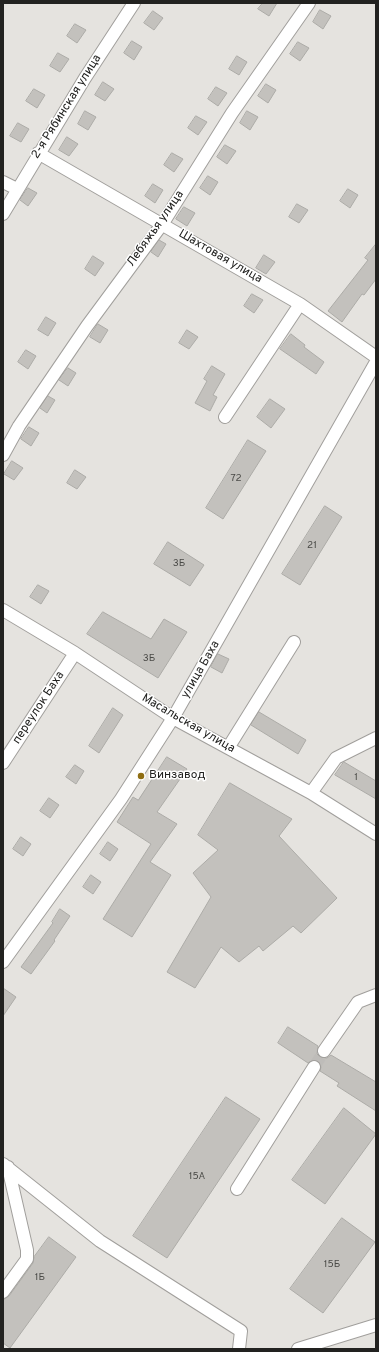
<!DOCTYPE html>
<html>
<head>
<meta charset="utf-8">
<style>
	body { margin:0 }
	#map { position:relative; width:379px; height:1352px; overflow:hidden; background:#e5e3df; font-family:Overpass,sans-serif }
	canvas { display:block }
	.frame { position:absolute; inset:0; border:4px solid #222220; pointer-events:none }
</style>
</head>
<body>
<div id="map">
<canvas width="379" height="1352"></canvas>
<div class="frame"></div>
</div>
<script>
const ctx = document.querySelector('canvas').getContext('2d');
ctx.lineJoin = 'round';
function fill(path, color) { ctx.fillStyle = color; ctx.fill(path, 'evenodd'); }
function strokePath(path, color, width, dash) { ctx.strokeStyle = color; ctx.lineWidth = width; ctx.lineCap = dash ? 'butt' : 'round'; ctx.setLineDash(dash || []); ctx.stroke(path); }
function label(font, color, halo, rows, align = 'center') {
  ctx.font = font + ' Overpass,sans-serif'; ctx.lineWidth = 3; ctx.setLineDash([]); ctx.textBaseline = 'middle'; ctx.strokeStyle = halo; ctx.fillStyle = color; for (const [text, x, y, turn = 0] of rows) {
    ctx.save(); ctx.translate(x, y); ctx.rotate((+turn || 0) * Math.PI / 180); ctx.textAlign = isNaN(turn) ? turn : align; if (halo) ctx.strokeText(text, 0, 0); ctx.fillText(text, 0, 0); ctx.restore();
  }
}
const building = new Path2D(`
	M263,3H277L269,16L258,9Z
	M320,10L331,16L323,29L313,22Z
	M153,11L163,18L154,30L144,23Z
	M75,24L86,30L77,43L67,36Z
	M132,41L142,47L134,60L124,53Z
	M298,42L309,48L300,61L290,54Z
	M58,53L69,59L60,72L50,66Z
	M237,56L247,62L239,75L229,69Z
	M103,82L114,89L105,101L95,95Z
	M266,84L276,90L268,103L258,96Z
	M216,87L227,93L218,106L208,99Z
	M34,89L45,95L37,108L26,101Z
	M85,111L96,117L88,130L78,124Z
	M247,111L258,117L250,130L240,123Z
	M196,116L207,122L198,135L188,128Z
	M18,123L29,129L21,142L10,136Z
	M67,137L78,144L69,156L59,150Z
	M225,145L236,151L227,164L217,157Z
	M172,153L183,159L174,172L164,165Z
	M208,176L218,182L210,195L200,188Z
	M153,184L163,190L155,203L145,196Z
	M28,188L37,193L28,206L20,200Z
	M348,189L358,195L350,208L340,201Z
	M297,204L308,210L299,223L289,217Z
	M184,207L195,213L187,226L176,219Z
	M159,240L166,244L158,257L151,252Z
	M376,244V279L364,295L362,294L342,322L328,311L368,260L365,258Z
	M264,255L275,262L266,274L256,268Z
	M93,256L104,263L95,276L85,269Z
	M252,294L263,300L254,313L244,306Z
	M46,317L56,323L48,336L38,330Z
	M98,324L108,330L100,343L90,337Z
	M187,330L198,337L189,349L179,343Z
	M291,334L305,345L304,347L324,362L316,374L280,349Z
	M26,350L36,356L28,369L18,362Z
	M212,366L225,374L213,395L217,397L210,411L195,403L207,381L204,379Z
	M68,368L76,373L68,386L59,380Z
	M48,396L55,400L47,413L40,408Z
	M270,399L285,409L271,428L257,417Z
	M29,427L39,433L31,446L21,439Z
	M248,440L266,451L223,519L206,508Z
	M12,461L23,468L14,480L4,474Z
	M75,470L86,477L77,489L67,483Z
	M325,506L342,517L300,585L282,574Z
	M168,542L204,565L190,586L154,564Z
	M38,585L49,591L41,604L30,597Z
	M103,612L151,639L164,619L187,632L158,678L87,634Z
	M218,654L229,659L222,673L211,667Z
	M113,708L123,715L99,753L89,746Z
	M259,712L306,740L298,754L251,725Z
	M167,757L187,769L157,812L177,824L150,862L171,875L132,937L103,919L151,844L117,822L133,797L138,800Z
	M344,762L376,781V799L335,775Z
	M75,765L84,771L76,784L66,777Z
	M230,783L292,819L279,836L337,898L301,933L293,926L263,951L259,946L239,962L221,947L195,988L167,972L211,897L193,873L218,850L198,835Z
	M49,798L59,805L50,818L40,811Z
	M21,837L31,844L23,856L13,849Z
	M108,842L118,849L110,861L100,854Z
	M91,875L101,882L93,894L83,887Z
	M60,909L70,916L54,940L55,941L31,974L21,967L53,923L52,922Z
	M3,988L16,997L3,1016Z
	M288,1027L318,1046L317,1054L320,1057L327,1058L331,1055L376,1082V1111L337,1086L339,1083L320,1071L321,1067L318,1061L314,1060L308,1063L278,1043Z
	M226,1097L260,1119L167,1258L133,1236Z
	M344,1108L376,1134L325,1204L292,1180Z
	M342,1218L375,1242L323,1313L290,1289Z
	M49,1237L76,1257L10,1348L3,1343V1300L9,1296L33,1263L34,1257Z`);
fill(building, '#c3c1bd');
strokePath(building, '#acaba7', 1);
strokePath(new Path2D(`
	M314,1067L324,1051`), '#bebcb9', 12, [12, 6]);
const minor = new Path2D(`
	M38,153L300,304L376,357
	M3,182L17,189
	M3,214L85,78L134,3
	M225,417L300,304
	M3,455L19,426L87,326L163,223L232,113L309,3
	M3,610L75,653L173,718L311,793L376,834
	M228,748L294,642
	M3,763L75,653
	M311,793L336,758L376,738
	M3,962L121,799L173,718L376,362
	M324,1051L358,1002L376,995
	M3,1164L100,1241L241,1331L239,1349
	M237,1189L314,1067
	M3,1292L27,1259V1250L8,1167
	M298,1349L376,1325`);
strokePath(minor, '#a19f9c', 14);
strokePath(minor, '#fff', 12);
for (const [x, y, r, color] of [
	[141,776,4,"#8f6e13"]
]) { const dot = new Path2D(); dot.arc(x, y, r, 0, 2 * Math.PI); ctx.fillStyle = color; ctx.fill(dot); strokePath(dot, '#fff', 1.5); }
label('10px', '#4a4a47', null, [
	["72",236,479],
	["21",312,546],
	["3Б",179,564],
	["3Б",149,659],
	["1",356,778],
	["15А",197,1177],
	["15Б",332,1265],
	["1Б",40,1278]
]);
label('12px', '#222220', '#fff', [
	["2-я Рябинская улица",67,107,-58],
	["Лебяжья улица",156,229,-55],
	["Шахтовая улица",220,257,30],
	["улица Баха",201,670,-60],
	["переулок Баха",39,708,-57],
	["Масальская улица",188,724,30]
]);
label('12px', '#222220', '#fff', [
	["Винзавод",149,776]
], 'left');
</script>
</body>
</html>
